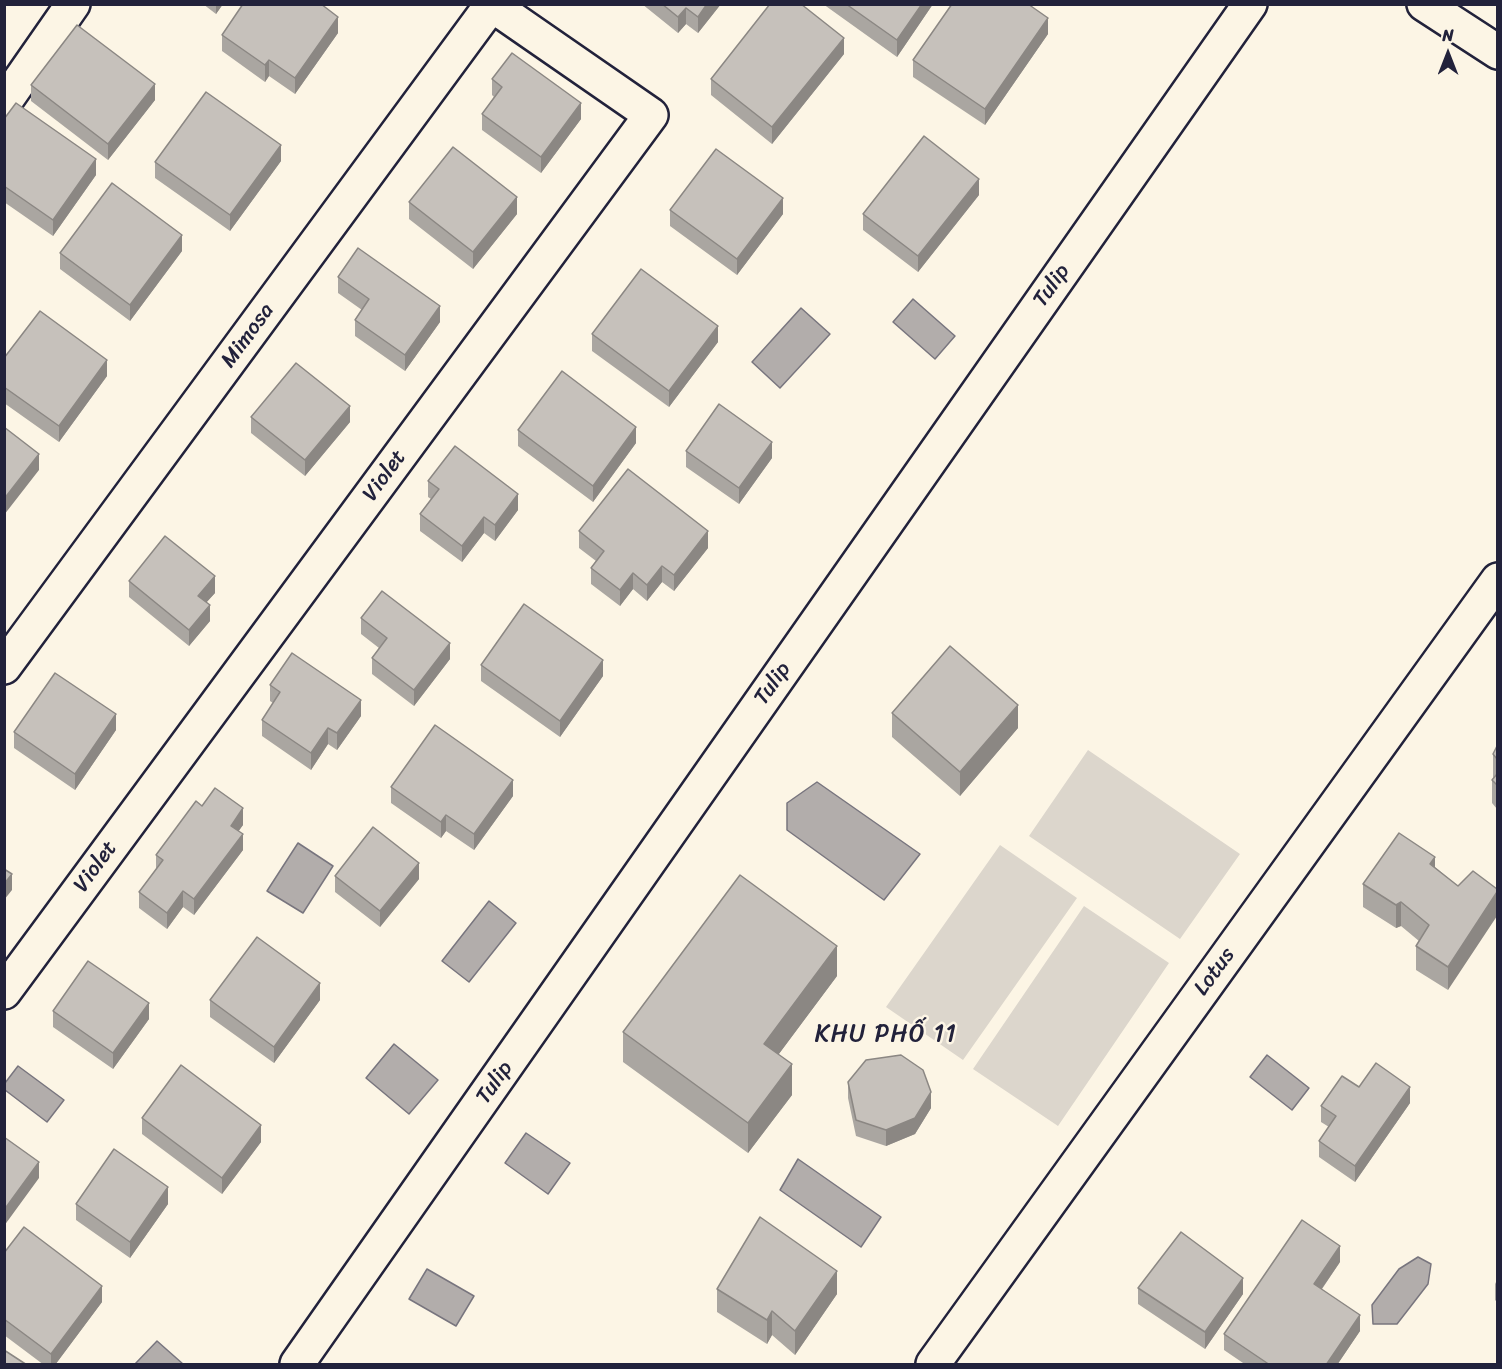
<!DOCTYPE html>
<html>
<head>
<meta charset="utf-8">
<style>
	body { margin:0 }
	#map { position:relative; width:1502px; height:1369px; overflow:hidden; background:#fcf5e5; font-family:Sriracha,sans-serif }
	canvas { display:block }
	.frame { position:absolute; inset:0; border:6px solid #22223b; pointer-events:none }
	.north { position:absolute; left:1418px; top:24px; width:60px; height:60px; -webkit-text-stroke:4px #fcf5e5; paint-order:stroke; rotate:0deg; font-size:16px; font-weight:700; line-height:24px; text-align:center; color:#22223b }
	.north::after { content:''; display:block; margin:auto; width:21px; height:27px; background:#22223b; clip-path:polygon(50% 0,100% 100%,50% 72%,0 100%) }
</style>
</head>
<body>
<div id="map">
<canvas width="1502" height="1369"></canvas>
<div class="frame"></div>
<div class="north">N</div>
</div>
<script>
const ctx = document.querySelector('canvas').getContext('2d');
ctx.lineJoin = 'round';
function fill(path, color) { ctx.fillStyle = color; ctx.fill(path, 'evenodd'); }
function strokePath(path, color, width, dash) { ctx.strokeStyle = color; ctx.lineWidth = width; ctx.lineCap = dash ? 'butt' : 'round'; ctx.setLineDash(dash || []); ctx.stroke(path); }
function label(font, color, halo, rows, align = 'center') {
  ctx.font = font + ' Sriracha,sans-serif'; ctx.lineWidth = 5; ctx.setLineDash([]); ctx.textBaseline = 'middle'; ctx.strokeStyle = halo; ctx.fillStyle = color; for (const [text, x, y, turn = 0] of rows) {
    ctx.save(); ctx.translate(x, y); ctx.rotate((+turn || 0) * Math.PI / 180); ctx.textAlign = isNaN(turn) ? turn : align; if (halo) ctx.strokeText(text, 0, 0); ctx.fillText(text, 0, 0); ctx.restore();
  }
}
fill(new Path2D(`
	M1088,750L1240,854L1180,939L1029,836Z
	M1000,845L1077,898L963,1060L886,1007Z
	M1084,906L1169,963L1058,1126L973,1069Z`), '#dcd6cc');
const water = new Path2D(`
	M913,299L955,336L935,359L893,322Z
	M801,308L830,334L780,388L752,362Z
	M817,782L920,854L884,900L787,830V803Z
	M298,843L333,866L303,913L267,891Z
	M489,901L516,923L469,982L442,961Z
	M394,1044L438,1080L409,1114L366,1078Z
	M1267,1055L1309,1088L1292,1110L1250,1077Z
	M18,1066L64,1100L47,1122L5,1090V1083Z
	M526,1133L570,1163L548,1194L505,1163Z
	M798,1159L881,1217L861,1247L780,1190Z
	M1418,1257L1431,1264L1428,1284L1397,1324H1373L1372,1305L1399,1269Z
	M427,1269L474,1296L456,1326L409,1299Z
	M157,1341L183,1364H135Z`);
fill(water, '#b2adab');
strokePath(water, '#78757e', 1.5);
const minor = new Path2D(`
	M1424,4L1498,52
	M4,103L73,4
	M4,667L492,4
	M4,992L651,115L492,5
	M297,1364L1250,4
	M933,1364L1498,580`);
strokePath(minor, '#22223b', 38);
strokePath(minor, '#fcf5e5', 33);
fill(new Path2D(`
	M203,4H223L216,14Z
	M642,4H721L698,33L686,24L678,33Z
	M823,4H933L897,57Z
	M338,33L295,94L269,76L265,82L222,51V35Z
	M1048,34L985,125L913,77V60Z
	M844,54L772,144L711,95V79Z
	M492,79L581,119L541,173L482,130V114L494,97L492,95Z
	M31,85L155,100L108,160L31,101Z
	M4,119L96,175L53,236L4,202Z
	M281,161L230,231L155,178V162Z
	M979,195L918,272L863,230V214Z
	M409,202L517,214L473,269L409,219Z
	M670,210L783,214L737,275L670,226Z
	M182,251L130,321L60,269V253Z
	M338,277L440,322L405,371L355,336V320L362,310L338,293Z
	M592,334L718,342L669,407L592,351Z
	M4,358L107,376L59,442L4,403Z
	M251,417L350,422L305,476L251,433Z
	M518,430L636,443L593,502L518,446Z
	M686,451L772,458L739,504L686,467Z
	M428,481L518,510L495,541L484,533L462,562L420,531V514L431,499L428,497Z
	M579,531L708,548L674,591L662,582L647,601L633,589L620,606L591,584V568L596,561L579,548Z
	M129,581L215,593L206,602L210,621L189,646L129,597Z
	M361,618L450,659L414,706L372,674V658L379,648L361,634Z
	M481,665L603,676L560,737L481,681Z
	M270,685L361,716L337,750L328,744L311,770L262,736V720L273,703L270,701Z
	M892,713L1018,728L960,796L892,737Z
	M116,730L75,790L14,748V732Z
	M1497,746V809L1492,803V780L1493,778V754Z
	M391,787L513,796L474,850L446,831L441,838L391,803Z
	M202,806L243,825L238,831L243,850L194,915L183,907L167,929L139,908V892L156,869V855Z
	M1435,867L1458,886L1448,990L1416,970V946L1419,941L1401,926L1396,928L1363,907V884Z
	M335,876L419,879L380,927L335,892Z
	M837,976L778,1055L792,1095L748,1153L623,1062V1032Z
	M210,1000H320L274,1063L210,1017Z
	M53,1011L149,1019L113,1069L53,1027Z
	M848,1082L931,1108L915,1134L886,1146L856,1136L848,1098Z
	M1359,1087L1410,1103L1355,1182L1319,1157V1141L1329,1127L1321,1122V1106Z
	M142,1118L261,1142L222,1194L142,1134Z
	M76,1204H168L130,1258L76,1220Z
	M4,1253L102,1302L55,1365H44L4,1335Z
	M1340,1262L1322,1289L1360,1331L1337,1365H1246L1224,1350V1334Z
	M1497,1280V1302L1495,1300V1284Z
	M1138,1288L1243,1294L1205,1349L1138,1304Z
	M717,1289L837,1294L795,1355L772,1335L767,1344L717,1312Z`), '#aaa6a1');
fill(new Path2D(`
	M216,4H223L216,14Z
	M707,4H721L698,33V17Z
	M922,4H933L897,57V40Z
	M686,8V24L678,33V17Z
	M338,17V33L295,94V78Z
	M1048,18V34L985,125V109Z
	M844,38V54L772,144V127Z
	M269,60V76L265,82V65Z
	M155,84V100L108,160V144Z
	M581,103V119L541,173V157Z
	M281,145V161L230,231V215Z
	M96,159V175L53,236V220Z
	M979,179V195L918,272V256Z
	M517,197V214L473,269V252Z
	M783,198V214L737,275V259Z
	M182,235V251L130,321V305Z
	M440,306V322L405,371V355Z
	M718,326V342L669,407V391Z
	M107,360V376L59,442V426Z
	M350,406V422L305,476V460Z
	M636,427V443L593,502V486Z
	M772,442V458L739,504V488Z
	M39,454V470L4,515V499Z
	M518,494V510L495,541V525Z
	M484,517V533L462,562V546Z
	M708,531V548L674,591V575Z
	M662,566V582L647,601V585Z
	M633,573V589L620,606V590Z
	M215,576V593L198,612V596Z
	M210,605V621L189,646V630Z
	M450,643V659L414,706V690Z
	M603,660V676L560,737V721Z
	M361,700V716L337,750V733Z
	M1018,705V728L960,796V772Z
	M116,714V730L75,790V774Z
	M328,728V744L311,770V753Z
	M513,780V796L474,850V834Z
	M243,808V825L231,842V826Z
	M446,815V831L441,838V822Z
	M243,834V850L194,915V899Z
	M1435,857V880L1430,864Z
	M419,863V879L380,927V911Z
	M12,874V890L4,900V884Z
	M183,891V907L167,929V913Z
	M1497,892V916L1448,990V967Z
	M1401,902V926L1396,928V905Z
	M837,946V976L764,1074V1044Z
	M320,983V1000L274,1063V1047Z
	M149,1003V1019L113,1069V1053Z
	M792,1064V1095L748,1153V1123Z
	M1410,1087V1103L1355,1182V1166Z
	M931,1092V1108L915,1134L886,1146V1130Z
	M261,1125V1142L222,1194V1178Z
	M39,1162V1178L4,1226V1210Z
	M168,1187V1204L130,1258V1242Z
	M1340,1246V1262L1314,1300V1284Z
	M837,1271V1294L795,1355V1331Z
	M1243,1278V1294L1205,1349V1332Z
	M102,1286V1302L55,1365H51V1354Z
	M772,1311V1335L767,1344V1320Z
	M1360,1315V1331L1337,1365H1326Z`), '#8b8783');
const building = new Path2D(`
	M243,4H321L338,17L295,78L269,60L265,65L222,35Z
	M662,4H707L698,17L686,8L678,17Z
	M770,4H801L844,38L772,127L711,79Z
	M846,4H922L897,40Z
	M952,4H1028L1048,18L985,109L913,60Z
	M77,25L155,84L108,144L31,85Z
	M512,53L581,103L541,157L482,114L502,87L492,79Z
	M206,92L281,145L230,215L155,162Z
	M16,103L96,159L53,220L4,186V119Z
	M924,136L979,179L918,256L863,214Z
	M453,147L517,197L473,252L409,202Z
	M716,149L783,198L737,259L670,210Z
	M112,183L182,235L130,305L60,253Z
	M358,248L440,306L405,355L355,320L369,299L338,277Z
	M641,269L718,326L669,391L592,334Z
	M40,311L107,360L59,426L4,387V358Z
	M296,363L350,406L305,460L251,417Z
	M562,371L636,427L593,486L518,430Z
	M719,404L772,442L739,488L686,451Z
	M4,427L39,454L4,499Z
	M455,446L518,494L495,525L484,517L462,546L420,514L439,489L428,481Z
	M628,469L708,531L674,575L662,566L647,585L633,573L620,590L591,568L604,551L579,531Z
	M165,536L215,576L198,596L210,605L189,630L129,581Z
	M382,591L450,643L414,690L372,658L387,638L361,618Z
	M524,604L603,660L560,721L481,665Z
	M950,646L1018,705L960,772L892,713Z
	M292,653L361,700L337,733L328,728L311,753L262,720L280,692L270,685Z
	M55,673L116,714L75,774L14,732Z
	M435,725L513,780L474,834L446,815L441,822L391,787Z
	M1497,746V759L1493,754Z
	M1497,774V785L1492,780Z
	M215,788L243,808L231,826L243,834L194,899L183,891L167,913L139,892L163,860L156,855L196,801L202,806Z
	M373,827L419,863L380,911L335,876Z
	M1399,833L1435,857L1430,864L1458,886L1473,871L1497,889V892L1448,967L1416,946L1429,925L1401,902L1396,905L1363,884Z
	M4,869L12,874L4,884Z
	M740,875L837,946L764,1044L792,1064L748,1123L623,1032Z
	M257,937L320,983L274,1047L210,1000Z
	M88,961L149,1003L113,1053L53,1011Z
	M901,1055L923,1070L931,1092L915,1118L886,1130L856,1120L848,1082L866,1060Z
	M1376,1063L1410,1087L1355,1166L1319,1141L1336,1116L1321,1106L1342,1076L1359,1087Z
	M181,1065L261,1125L222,1178L142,1118Z
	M4,1137L39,1162L4,1210Z
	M114,1149L168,1187L130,1242L76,1204Z
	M760,1217L837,1271L795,1331L772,1311L767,1320L717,1289Z
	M1302,1220L1340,1246L1314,1284L1360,1315L1326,1365H1270L1224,1334Z
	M24,1227L102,1286L51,1354L4,1319V1253Z
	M1181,1232L1243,1278L1205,1332L1138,1288Z
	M4,1350L27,1365H4Z`);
fill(building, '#c6c1bb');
strokePath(building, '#8b8783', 1.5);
label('22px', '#22223b', '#fcf5e5', [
	["Tulip",1052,286,-55],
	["Mimosa",248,336,-54],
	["Violet",385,476,-54],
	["Tulip",773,684,-55],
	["Violet",96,867,-54],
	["Lotus",1215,972,-54],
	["Tulip",495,1083,-55]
]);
ctx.letterSpacing = '1.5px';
label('24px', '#22223b', '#fcf5e5', [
	["KHU PHỐ 11",886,1035]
]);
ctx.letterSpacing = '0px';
</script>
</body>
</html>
